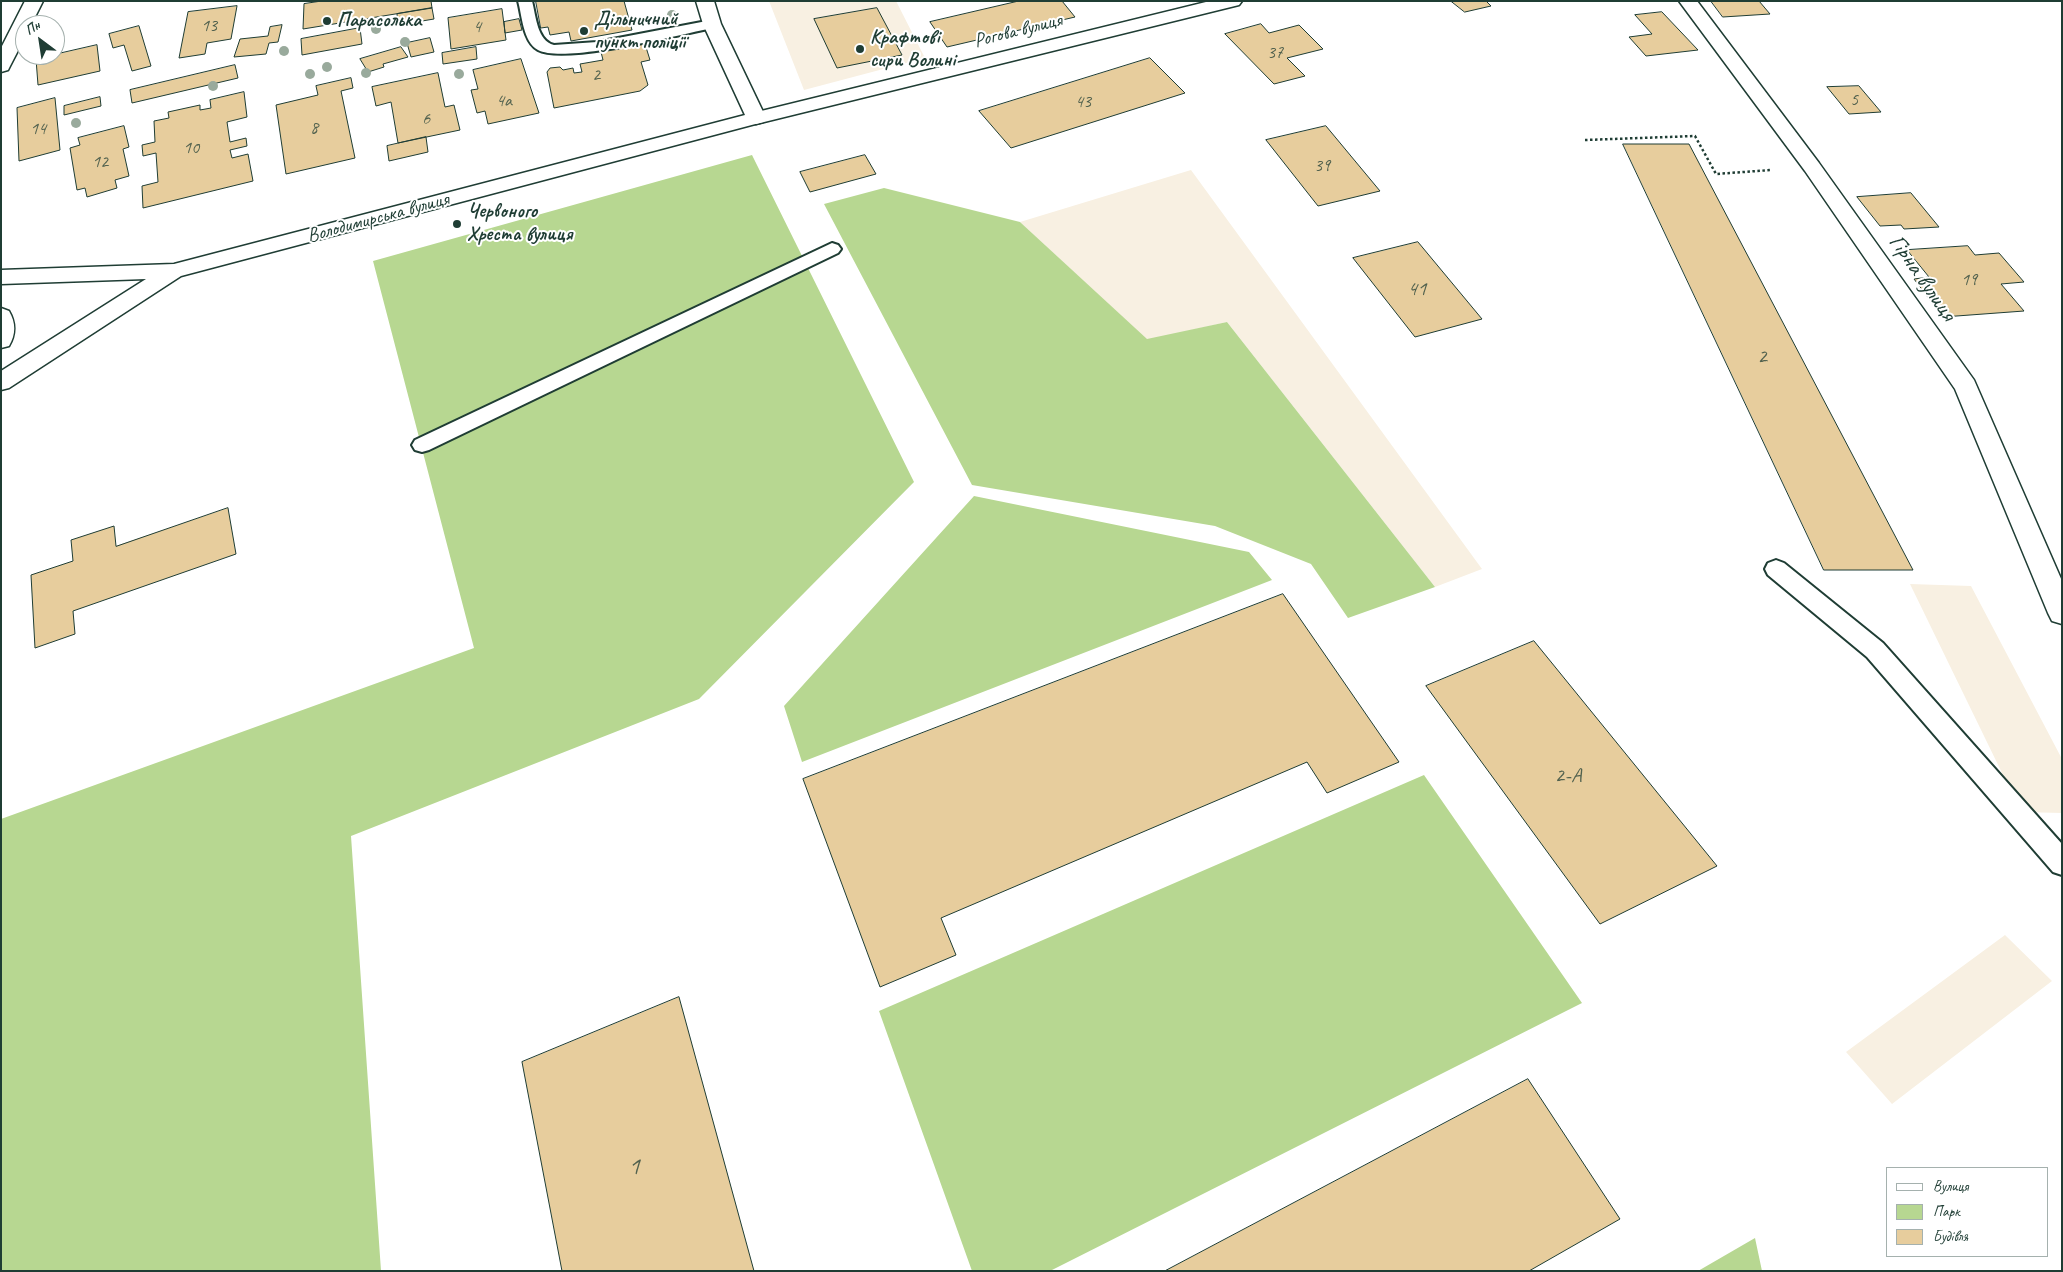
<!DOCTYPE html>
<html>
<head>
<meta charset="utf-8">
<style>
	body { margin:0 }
	#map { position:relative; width:2063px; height:1272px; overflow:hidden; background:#fff; font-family:Caveat,sans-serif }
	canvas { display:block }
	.frame { position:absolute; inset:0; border:2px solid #1f3d34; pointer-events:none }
	.legend { position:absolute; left:1886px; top:1167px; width:162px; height:90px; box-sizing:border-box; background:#fff; border:1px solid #a5b1ae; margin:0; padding:6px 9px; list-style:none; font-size:15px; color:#1f3d34 }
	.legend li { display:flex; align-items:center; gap:10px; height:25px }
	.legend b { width:25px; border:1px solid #a5b1ae }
	.north { position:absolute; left:15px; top:15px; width:50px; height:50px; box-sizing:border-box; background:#fff; border:1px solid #a5b1ae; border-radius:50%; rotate:329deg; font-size:14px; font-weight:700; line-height:20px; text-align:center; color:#1f3d34 }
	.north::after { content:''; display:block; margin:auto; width:18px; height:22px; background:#1f3d34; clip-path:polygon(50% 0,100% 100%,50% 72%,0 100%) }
</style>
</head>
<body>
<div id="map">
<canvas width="2063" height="1272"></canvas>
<div class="frame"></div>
<ul class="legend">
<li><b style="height:6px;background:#fff"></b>Вулиця</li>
<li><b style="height:14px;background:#b7d791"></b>Парк</li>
<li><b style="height:14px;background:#e7cd9d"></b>Будівля</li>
</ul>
<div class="north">Пн</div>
</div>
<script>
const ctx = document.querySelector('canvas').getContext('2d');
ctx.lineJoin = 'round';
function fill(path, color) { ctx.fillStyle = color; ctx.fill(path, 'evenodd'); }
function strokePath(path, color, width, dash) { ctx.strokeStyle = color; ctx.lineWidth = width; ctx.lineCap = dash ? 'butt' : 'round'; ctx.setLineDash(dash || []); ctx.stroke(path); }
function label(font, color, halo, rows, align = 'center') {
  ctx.font = font + ' Caveat,sans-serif'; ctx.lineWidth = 4; ctx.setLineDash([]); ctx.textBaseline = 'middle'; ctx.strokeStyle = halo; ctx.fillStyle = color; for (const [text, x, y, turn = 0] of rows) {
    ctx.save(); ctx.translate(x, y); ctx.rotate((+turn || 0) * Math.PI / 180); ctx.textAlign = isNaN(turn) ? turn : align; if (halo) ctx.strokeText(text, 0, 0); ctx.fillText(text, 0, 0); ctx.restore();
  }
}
fill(new Path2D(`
	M769,1H896L925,58L804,90Z
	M1191,170L1482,569L1435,587L1227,322L1147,340L1020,222Z
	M1910,584L1971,586L2062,759V813L2021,812Z
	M2005,935L2052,981L1892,1104L1846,1052Z`), '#f8f0e2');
fill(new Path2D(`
	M752,155L914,482L699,699L351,836L381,1271H1V819L474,648L373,261Z
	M884,188L1020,222L1147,339L1227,322L1435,587L1348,618L1311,564L1215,526L972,485L824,204Z
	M974,496L1249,552L1272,580L802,762L784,706Z
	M1424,775L1582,1003L1050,1271H972L879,1011Z
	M1755,1238L1762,1271H1698Z`), '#b7d791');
const building = new Path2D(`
	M322,1H431L432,8L303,29L304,4Z
	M536,1H624L632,30L571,41L569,32L550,35L548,27L541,28Z
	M1019,1H1062L1075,17L947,47L930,22Z
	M1451,1H1486L1491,6L1465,12Z
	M1711,1H1759L1770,14L1723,17Z
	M237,6L231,39L207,43L205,54L179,58L188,12Z
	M432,8L434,19L398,25L397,14Z
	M877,8L902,55L837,68L814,19Z
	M502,9L506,40L451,49L448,18Z
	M1662,12L1698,50L1646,56L1629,37L1652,34L1635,15Z
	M519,19L522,30L505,33L504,22Z
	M1261,24L1269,33L1299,25L1323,49L1287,58L1305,76L1274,84L1225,34Z
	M282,25L278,42L269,43L266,54L234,57L240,39L268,36L270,27Z
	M139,26L151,66L132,71L124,45L113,48L109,34Z
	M360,28L362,44L302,55L301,39Z
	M430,38L434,52L411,57L407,43Z
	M645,44L650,60L641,62L648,85L640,91L554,108L547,72L550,68L560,67L563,70L573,68L574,73L582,72L580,64L603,60L601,52Z
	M97,45L100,71L38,85L36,59Z
	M401,47L408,57L383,64L384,67L368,72L360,59Z
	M476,47L477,59L443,64L442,53Z
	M1150,58L1185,93L1011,148L979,111Z
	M521,59L539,113L488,124L485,111L477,113L471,90L478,89L473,70Z
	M235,65L238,78L132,103L130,90Z
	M438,73L445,107L454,105L460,130L398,143L391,102L376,106L372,87Z
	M351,78L353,88L341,91L355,158L286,174L276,105L318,95L316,86Z
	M1859,86L1881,112L1849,114L1827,87Z
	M244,92L247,117L227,122L230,142L246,138L247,146L230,150L232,158L248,154L253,181L143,208L142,186L158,182L156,153L143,156L142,145L155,142L154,121L169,118L168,112L200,105V110L211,108L210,100Z
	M100,97L101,106L64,115V106Z
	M55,98L60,150L19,161L17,108Z
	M124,126L129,147L123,149L129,176L115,180L117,188L87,197L85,188L77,190L70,148L80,145L78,138Z
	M1326,126L1380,191L1318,206L1266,140Z
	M426,137L428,152L389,161L387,146Z
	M1623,144H1689L1913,570H1824Z
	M865,155L876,174L810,192L800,172Z
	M1911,193L1939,227L1904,229L1901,225L1880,226L1857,197Z
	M1418,242L1482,319L1415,337L1353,258Z
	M1968,246L1975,255L1999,253L2024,282L2001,284L2024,311L1943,317L1914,279L1929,277L1907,250Z
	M228,508L236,554L73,611L75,634L35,648L31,575L73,561L71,540L114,526L116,546Z
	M1283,594L1399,762L1327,793L1307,762L941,918L956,955L880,987L803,779Z
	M1534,641L1717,866L1600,924L1426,686Z
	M679,997L754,1271H562L522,1062Z
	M1528,1079L1620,1219L1529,1271H1165Z`);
fill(building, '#e7cd9d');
strokePath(building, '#1f3d34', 1);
const service = new Path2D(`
	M518,1H532C536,16 537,41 554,45L597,42L712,20L717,21L719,24L717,27L712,28C679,35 564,64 538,50C523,42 522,15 518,1Z
	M832,243L838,245L841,249L838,253L429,450L422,452L415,450L412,445L415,440Z
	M1776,560L1784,563L1883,643L2062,844V875L2053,872L1867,657L1768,575L1765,569L1768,563Z`);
const minor = new Path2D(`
	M1210,1H1242L1239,5L756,124L749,122L746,118L749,114Z
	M1679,1H1697L1819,163L1974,380L2062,581V624L2052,621L2048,613L1955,389L1805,171Z`);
const secondary = new Path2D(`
	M696,1H714L721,24L766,118L763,122L181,276L9,388L1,390V371L146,279L1,284V270L174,264L745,115L703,24Z`);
const primary = new Path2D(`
	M25,1H43L31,25H25V37L10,66L8,70L1,72V48Z
	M1,308L9,311C16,323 16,334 9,346L1,348Z`);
strokePath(service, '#1f3d34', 4);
strokePath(minor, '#1f3d34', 3);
strokePath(secondary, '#1f3d34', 3);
strokePath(primary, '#1f3d34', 3);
strokePath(new Path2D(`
	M1585,140L1695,136L1716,174L1771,170`), '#1f3d34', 2.5, [2.5, 2.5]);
fill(service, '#fff');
fill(minor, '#fff');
fill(secondary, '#fff');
fill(primary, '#fff');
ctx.fillStyle = '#99aa9c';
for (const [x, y] of [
	[672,15],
	[376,29],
	[405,42],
	[284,51],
	[327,67],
	[366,73],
	[310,74],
	[459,74],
	[213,86],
	[76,123]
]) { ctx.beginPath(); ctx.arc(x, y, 5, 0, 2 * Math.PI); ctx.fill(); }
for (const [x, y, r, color] of [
	[327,21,5,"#1f3d34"],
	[584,31,5,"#1f3d34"],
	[860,49,5,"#1f3d34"],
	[457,224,5,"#1f3d34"]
]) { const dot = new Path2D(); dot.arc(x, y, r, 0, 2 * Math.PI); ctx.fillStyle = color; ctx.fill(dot); strokePath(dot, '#fff', 2); }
label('18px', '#51614e', null, [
	["13",209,26],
	["4",477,27],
	["37",1275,53],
	["2",596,75],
	["5",1854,100],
	["4а",504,101],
	["43",1083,102],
	["6",426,119],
	["8",314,128],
	["14",38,129],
	["10",191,148],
	["12",100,162],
	["39",1322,166],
	["19",1969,280]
]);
label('bold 20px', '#1f3d34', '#fff', [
	["Дільничний",594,20],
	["пункт поліції",594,43],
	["Парасолька",337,21],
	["Крафтові",870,38],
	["сири Волині",870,61],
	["Червоного",467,212],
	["Хреста вулиця",467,235]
], 'left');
label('20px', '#1f3d34', '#fff', [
	["Рогова вулиця",1018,31,-14],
	["Володимирська вулиця",378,218,-15]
]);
label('21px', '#51614e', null, [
	["41",1417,289],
	["2",1762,357],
	["2-А",1568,776]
]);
label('24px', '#1f3d34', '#fff', [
	["Гірна вулиця",1922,278,55]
]);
label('25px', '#51614e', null, [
	["1",634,1167]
]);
</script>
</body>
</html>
